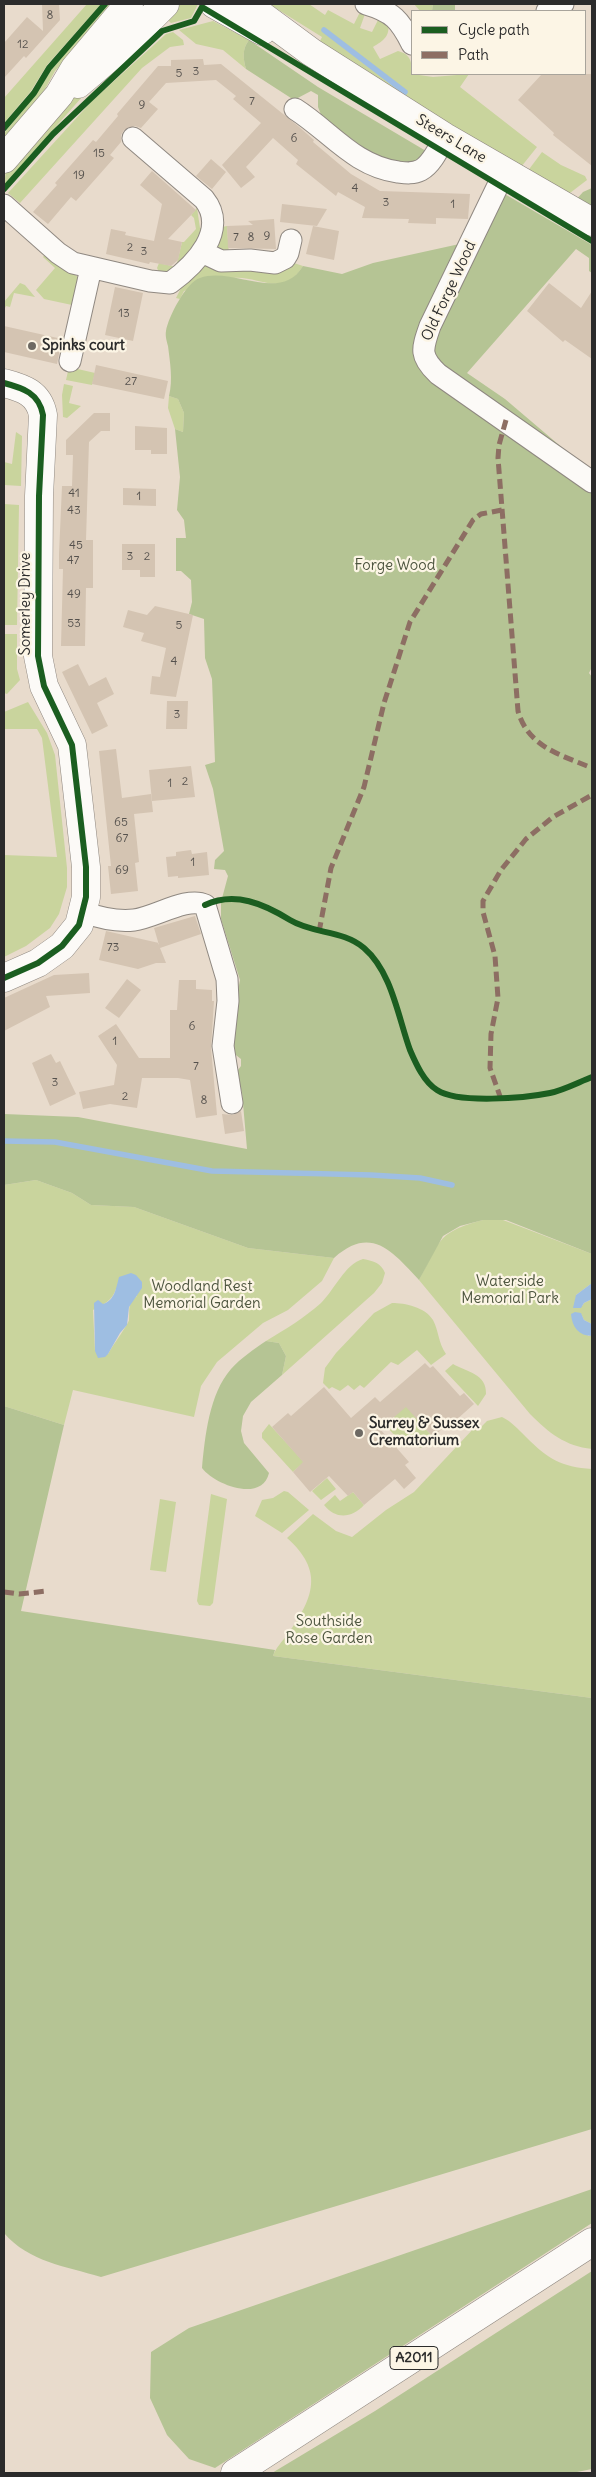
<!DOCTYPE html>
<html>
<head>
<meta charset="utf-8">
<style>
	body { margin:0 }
	#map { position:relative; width:596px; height:2477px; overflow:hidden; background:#e8dbcc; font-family:Delius,sans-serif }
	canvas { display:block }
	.frame { position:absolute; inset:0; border:5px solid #2b2b2b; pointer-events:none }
	.legend { position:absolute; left:411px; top:10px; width:175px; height:65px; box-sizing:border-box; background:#fcf5e5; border:1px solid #a8a49b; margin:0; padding:6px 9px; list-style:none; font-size:15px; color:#2b2b2b }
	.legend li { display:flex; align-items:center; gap:10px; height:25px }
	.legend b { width:25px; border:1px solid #a8a49b }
</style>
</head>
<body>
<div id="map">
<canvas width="596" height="2477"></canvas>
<div class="frame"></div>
<ul class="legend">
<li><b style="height:6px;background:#1b5e20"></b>Cycle path</li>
<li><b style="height:6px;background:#8d6e63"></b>Path</li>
</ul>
</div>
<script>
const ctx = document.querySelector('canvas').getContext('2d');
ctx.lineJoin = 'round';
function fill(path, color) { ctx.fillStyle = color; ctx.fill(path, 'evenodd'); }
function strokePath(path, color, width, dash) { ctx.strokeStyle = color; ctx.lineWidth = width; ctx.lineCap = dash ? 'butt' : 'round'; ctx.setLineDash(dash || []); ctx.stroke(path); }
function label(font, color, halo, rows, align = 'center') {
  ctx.font = font + ' Delius,sans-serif'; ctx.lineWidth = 4.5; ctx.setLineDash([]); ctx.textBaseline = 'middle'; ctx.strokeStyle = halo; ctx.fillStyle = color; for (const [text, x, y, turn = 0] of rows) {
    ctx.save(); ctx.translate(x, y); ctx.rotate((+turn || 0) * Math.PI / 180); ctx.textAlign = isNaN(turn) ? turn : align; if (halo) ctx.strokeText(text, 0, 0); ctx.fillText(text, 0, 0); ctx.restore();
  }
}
fill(new Path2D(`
	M87,4H101L47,65L31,91L4,123V98Z
	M108,4H117L55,71L40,98L4,144V133L36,95L51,70Z
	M177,4H198L191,18L171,23L162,14Z
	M269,4H309L325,15L328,10L354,24L359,14L364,11L365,14L360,28L372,32L378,20L387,22C392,35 383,41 373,47L380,59L398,51C411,54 412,63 412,74L433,77L469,74L460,87L537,147L521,167L318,45L322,37Z
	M414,4H433L432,11H420Z
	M213,21L249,40C242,49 243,58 246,69L223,50L196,44L179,30Z
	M173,32L183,40L184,45L170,47L142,68L20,203L8,193L92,101L166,34Z
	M114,61L4,185L6,171L68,102Z
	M542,152L561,165L585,176L587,180L566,196L527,172Z
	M197,208L200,228H204C202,246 183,265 168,274L159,272L157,268L159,263L176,267L182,242H184L196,229L194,218L191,215Z
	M227,226L229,254L217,251L216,241L222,227Z
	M46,253L61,266L78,277L72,305L44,299L36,290L55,268L43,257Z
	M291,262L303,266C283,299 258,275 233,278C217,279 199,287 184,291L180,299L176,298L184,282L203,263L273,274Z
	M20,283L25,285L35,297L14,293L10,307L6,306L4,310V302Z
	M69,367L95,373L92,385L66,380Z
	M64,384L73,386L69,403L81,406L67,418L63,417L62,395Z
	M169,396L178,399L184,413L183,432L175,429L168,408Z
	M16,432L22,436L21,486L4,485V462L12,464Z
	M4,504L19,505L17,625H4Z
	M4,634H17V669L20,680L7,694L4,693Z
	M28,702L47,733L55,755L67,868V887L59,914L50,928L26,946L4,957V855L57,857L42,738L37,729H4V712Z
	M36,1180L72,1193L91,1205L134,1207L248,1248L334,1258L322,1281L288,1310L263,1323L217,1362L201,1386L194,1417L73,1390L64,1425L4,1406V1185ZM116,1289L137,1296C127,1303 130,1309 129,1320C129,1323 111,1348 108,1354L95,1351L93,1310C104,1304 112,1301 116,1289Z
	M483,1220H503L592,1254V1283L576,1295L582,1306L584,1303L592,1299V1324L584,1320L580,1312L588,1336H592V1449C565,1446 549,1433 530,1414L419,1280C440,1241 437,1232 483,1220Z
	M363,1259C374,1261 381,1263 385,1273L382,1283L374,1293L282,1375L286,1356L279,1343L266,1341C286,1329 304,1318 321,1303C335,1289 345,1264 363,1259Z
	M392,1303C405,1303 425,1307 433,1320C439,1331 438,1343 446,1354L431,1365L417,1350L398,1365L391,1362L364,1388L360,1385L354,1390L348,1385L340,1391L332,1387L329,1389L323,1383L325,1368L336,1353L374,1313Z
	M453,1364C467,1372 487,1374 486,1394L478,1406L445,1371Z
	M428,1384L433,1412L420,1423L433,1437L421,1448L413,1444L405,1447L387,1427L394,1420V1414Z
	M502,1417C512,1422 518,1429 526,1437C548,1459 561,1467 592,1469V1698L273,1656C276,1647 282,1642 288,1634C314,1597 324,1571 287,1538L313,1514L336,1531L352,1537L386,1510L414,1492L474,1428L477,1431L487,1421Z
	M269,1424L304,1462L293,1472L262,1438V1433Z
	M327,1478L336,1489L321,1500L312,1491Z
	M284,1491L288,1492L309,1510L282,1533L255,1516L262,1500L273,1498Z
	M353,1492L364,1505C352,1518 336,1520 324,1505L335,1495L340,1501Z
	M211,1494L227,1499L213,1603L210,1606L199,1605L197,1601Z
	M160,1499L176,1502L166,1572L150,1570Z`), '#c9d49d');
fill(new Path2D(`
	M433,4H455V11H432Z
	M249,40L318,87L426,151L416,163L397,165L379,159L322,117L318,107V95L311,91L294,100L246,69C243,58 242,49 249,40Z
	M592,188V211L575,201L583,192Z
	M503,193L592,245V273L589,271V258L576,249L467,373L505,399L592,473V667L589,673L592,677V1254L506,1220H483L460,1226L443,1236L419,1280C392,1251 371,1225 334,1258L248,1248L134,1207L91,1205L72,1193L36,1180L4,1185V1114L78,1117L247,1149L242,1092L235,1074L241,1066V1059L232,1052L234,1011L240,980L221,919V902L228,876L225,870L214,869L215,860L224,851L213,789L205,765L215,762L212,679L205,658L204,619L189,614L192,602L191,580L181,571H176V538H186L184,520L177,510L180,477L175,429L183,432L184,413L178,399L169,396C173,379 170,363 168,346C167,342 165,336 166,331C168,318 186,282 200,278C233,266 280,304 303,266L342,274L373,263L464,243Z
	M266,1341L279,1343L286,1356L282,1375L251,1402L243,1416L241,1431L244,1443L269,1473C262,1503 215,1485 202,1468C205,1437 209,1394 231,1369C241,1358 254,1349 266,1341Z
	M4,1406L64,1425L21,1611L275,1650L273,1656L592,1698V2129L101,2277C65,2266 29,2262 4,2233Z
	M592,2189V2223L215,2468L189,2459L167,2435L150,2398L151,2352L189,2328Z
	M592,2271V2469L572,2473H272L375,2411Z`), '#b5c494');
fill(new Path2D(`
	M131,1273L136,1275L142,1282V1288L129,1307L127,1325L120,1333L108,1354L105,1357L98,1358L95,1351L94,1303L98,1300L103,1304C115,1300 116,1288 119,1277Z
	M592,1283V1299L584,1303L581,1308H573L576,1295Z
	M575,1312L581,1313L584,1320L592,1324V1336C579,1336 572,1327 571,1314Z`), '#9ebee2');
strokePath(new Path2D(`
	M324,30L405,92
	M4,1141L55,1142L212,1171L371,1175L420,1178L452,1185`), '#9ebee2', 5.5);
fill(new Path2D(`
	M42,4H59L60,20L26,58L24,56L4,78V43L27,17L43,31Z
	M203,59L204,65L221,64L298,126L314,140L313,142L351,174L380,191L470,194L468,219L436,218V224L408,223L409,219L362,218L365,207L338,192L336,196L296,164L298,160L273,138L246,167L255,177L241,188L222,165L261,123L233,99L236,96L216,80L166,83L149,102L158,109L141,128L135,126L124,130L121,135V142L110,155L114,158L76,201L71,197L48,224L33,212L57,185L55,183L93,140L96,142L118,116L117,114L158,66H171V60Z
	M542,74H592V166L553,135L554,133L518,100Z
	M211,159L226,172L212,189L196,176Z
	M152,171L196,210L168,239L182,242L178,260L171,266L150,262L149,264L106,254L111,229L126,232L125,235L154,241L162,204L140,185Z
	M282,204L327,209L317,226L280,222Z
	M274,219L276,249L228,248L227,226L253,225L248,221Z
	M313,226L339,231L334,260L306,254Z
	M549,283L581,308L592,291V359L565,340L563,342L527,311Z
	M115,287L143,293L133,341L105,335Z
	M4,326L62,339L57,364L4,352Z
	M96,365L168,381L164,399L92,384Z
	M94,413H110V431H101L89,442L86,540H93V588H86L85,646H61L63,569H59V554L62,486H72L73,455H66V440Z
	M135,426L167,428V454H151V450H135Z
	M123,488L156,489V506L123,505Z
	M122,544H155V577H140V570H122Z
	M155,606L193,615L176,697L150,694L152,676L160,677L166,648L141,641L144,633L123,627L128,610L147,615Z
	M78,664L89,686L106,677L114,694L97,703L108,726L92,734L62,672Z
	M167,701H188L187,729H166Z
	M116,749L122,798L151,794L153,812L134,814L139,862L135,863L138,891L111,894L108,866H111L99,751Z
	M191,766L195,797L152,801L149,770Z
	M191,850L192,854L207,852L209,875L178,878V876L168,877L166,857L176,856V852Z
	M195,916L201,934L160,948L166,963H156L138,969L99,960L106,931L159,943V945L154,928Z
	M89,973L90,993L46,996L50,1007L4,1031V998L54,975Z
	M127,979L141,990L119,1018L105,1008Z
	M179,980H196V989L212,990V1001H214L211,1048L217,1115L196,1118L190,1080L178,1078H142L137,1108L110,1104L83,1109L79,1092L114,1085L117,1065L98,1036L116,1024L139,1058H170V1010H177Z
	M51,1054L56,1063L60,1061L76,1094L50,1106L32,1063Z
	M241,1111L244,1131L225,1134L222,1114L233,1115Z
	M425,1363L430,1368L433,1366L460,1396L464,1393L474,1404L445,1430L443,1428L433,1437L406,1407L380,1429L409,1462L405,1465L416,1478L404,1489L395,1479L364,1505L353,1492L348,1496L329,1476L310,1492L293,1472L303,1462L272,1427L288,1413L291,1416L324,1387L351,1418L375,1397L380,1402Z`), '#d4c4b2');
const street = new Path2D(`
	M366,4C393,12 400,20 412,44
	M547,11L563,4
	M295,109C330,131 354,166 398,172C406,173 413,174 421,170C432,164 439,148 445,137
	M505,171L430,326C422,349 419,356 438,374L592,482
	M4,205L58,253L73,263L150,281L170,283C195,265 229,230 204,199L133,138
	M202,252L221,261L250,260L275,263L285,258L288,253L291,240
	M70,361L91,268
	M84,912C100,918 116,922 134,920C154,918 187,896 205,905L227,979L228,1001L223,1046L232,1103`);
const secondary = new Path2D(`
	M214,4L262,31
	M246,4L311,52L445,137L592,222
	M78,84L124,45L165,4
	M4,159L59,95L75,68L129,4
	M4,383C23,388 39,393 43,415L39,496L38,656L44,686L72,745L86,867V897L79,925L62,946L38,963L4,978`);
const primary = new Path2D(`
	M235,2473L592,2242`);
strokePath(street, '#8f8881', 23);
strokePath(secondary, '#8f8881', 29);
strokePath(primary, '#8f8881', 29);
strokePath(street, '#fcfaf7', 21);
strokePath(secondary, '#fcfaf7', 28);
strokePath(primary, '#fcfaf7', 28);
strokePath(new Path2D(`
	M506,420L499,445L498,458L518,711C528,747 561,755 592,768
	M319,932L331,868L364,787L384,703L410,622L473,520L481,514L502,510
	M501,1099L490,1068L491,1034L498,998L495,956L483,912V901L501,870L526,839L553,817L592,795
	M4,1592L19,1594L47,1591`), '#8d6e63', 5, [10, 5]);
strokePath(new Path2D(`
	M4,128L34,93L49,68L105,4
	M4,189L53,134L162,31L194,21L202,7L592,241
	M4,383C23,388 39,393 43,415L39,496L38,656L44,686L72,745L86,867V897L79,925L62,946L38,963L4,978
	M205,905C235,891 264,904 290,920C313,934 343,930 364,948C392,972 398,1017 410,1050C416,1064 424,1082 437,1090C458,1104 525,1098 550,1093C564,1090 579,1082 592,1077`), '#1b5e20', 6);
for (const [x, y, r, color] of [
	[32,346,5,"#6d6963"],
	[359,1433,5,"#6d6963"]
]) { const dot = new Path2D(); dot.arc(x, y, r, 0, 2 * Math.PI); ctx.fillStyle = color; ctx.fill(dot); strokePath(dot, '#fcf5e5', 2); }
label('12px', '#55514d', null, [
	["8",50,16],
	["12",23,45],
	["3",196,72],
	["5",179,74],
	["7",252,102],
	["9",142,106],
	["6",294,139],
	["15",99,154],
	["19",79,176],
	["4",355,189],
	["3",386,203],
	["1",453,205],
	["9",267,237],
	["7",236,238],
	["8",251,238],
	["2",130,248],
	["3",144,252],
	["13",124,314],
	["27",131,382],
	["41",74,494],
	["1",139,497],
	["43",74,511],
	["45",76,546],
	["3",130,557],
	["2",147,557],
	["47",73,561],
	["49",74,595],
	["53",74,624],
	["5",179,626],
	["4",174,662],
	["3",177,715],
	["2",185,782],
	["1",170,784],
	["65",121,823],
	["67",122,839],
	["1",193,863],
	["69",122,871],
	["73",113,948],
	["6",192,1027],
	["1",115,1042],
	["7",196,1067],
	["3",55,1083],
	["2",125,1097],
	["8",204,1101]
]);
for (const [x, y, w] of [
	[414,2358,48]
]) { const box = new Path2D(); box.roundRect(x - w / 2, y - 11.5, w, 23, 4); ctx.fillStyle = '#fcf5e5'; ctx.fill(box); strokePath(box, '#2b2b2b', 1); }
label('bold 14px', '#2b2b2b', null, [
	["A2011",414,2358]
]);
label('15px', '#2b2b2b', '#fcf5e5', [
	["Steers Lane",451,139,31],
	["Old Forge Wood",449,291,-65],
	["Somerley Drive",26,604,-90]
]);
label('bold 15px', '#2b2b2b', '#fcf5e5', [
	["Spinks court",42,346],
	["Surrey & Sussex",369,1424],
	["Crematorium",369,1441]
], 'left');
label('15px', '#4c543e', '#fcf5e5', [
	["Forge Wood",395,566],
	["Waterside",510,1282],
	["Memorial Park",510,1299],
	["Woodland Rest",202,1287],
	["Memorial Garden",202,1304],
	["Southside",329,1622],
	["Rose Garden",329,1639]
]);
</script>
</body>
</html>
